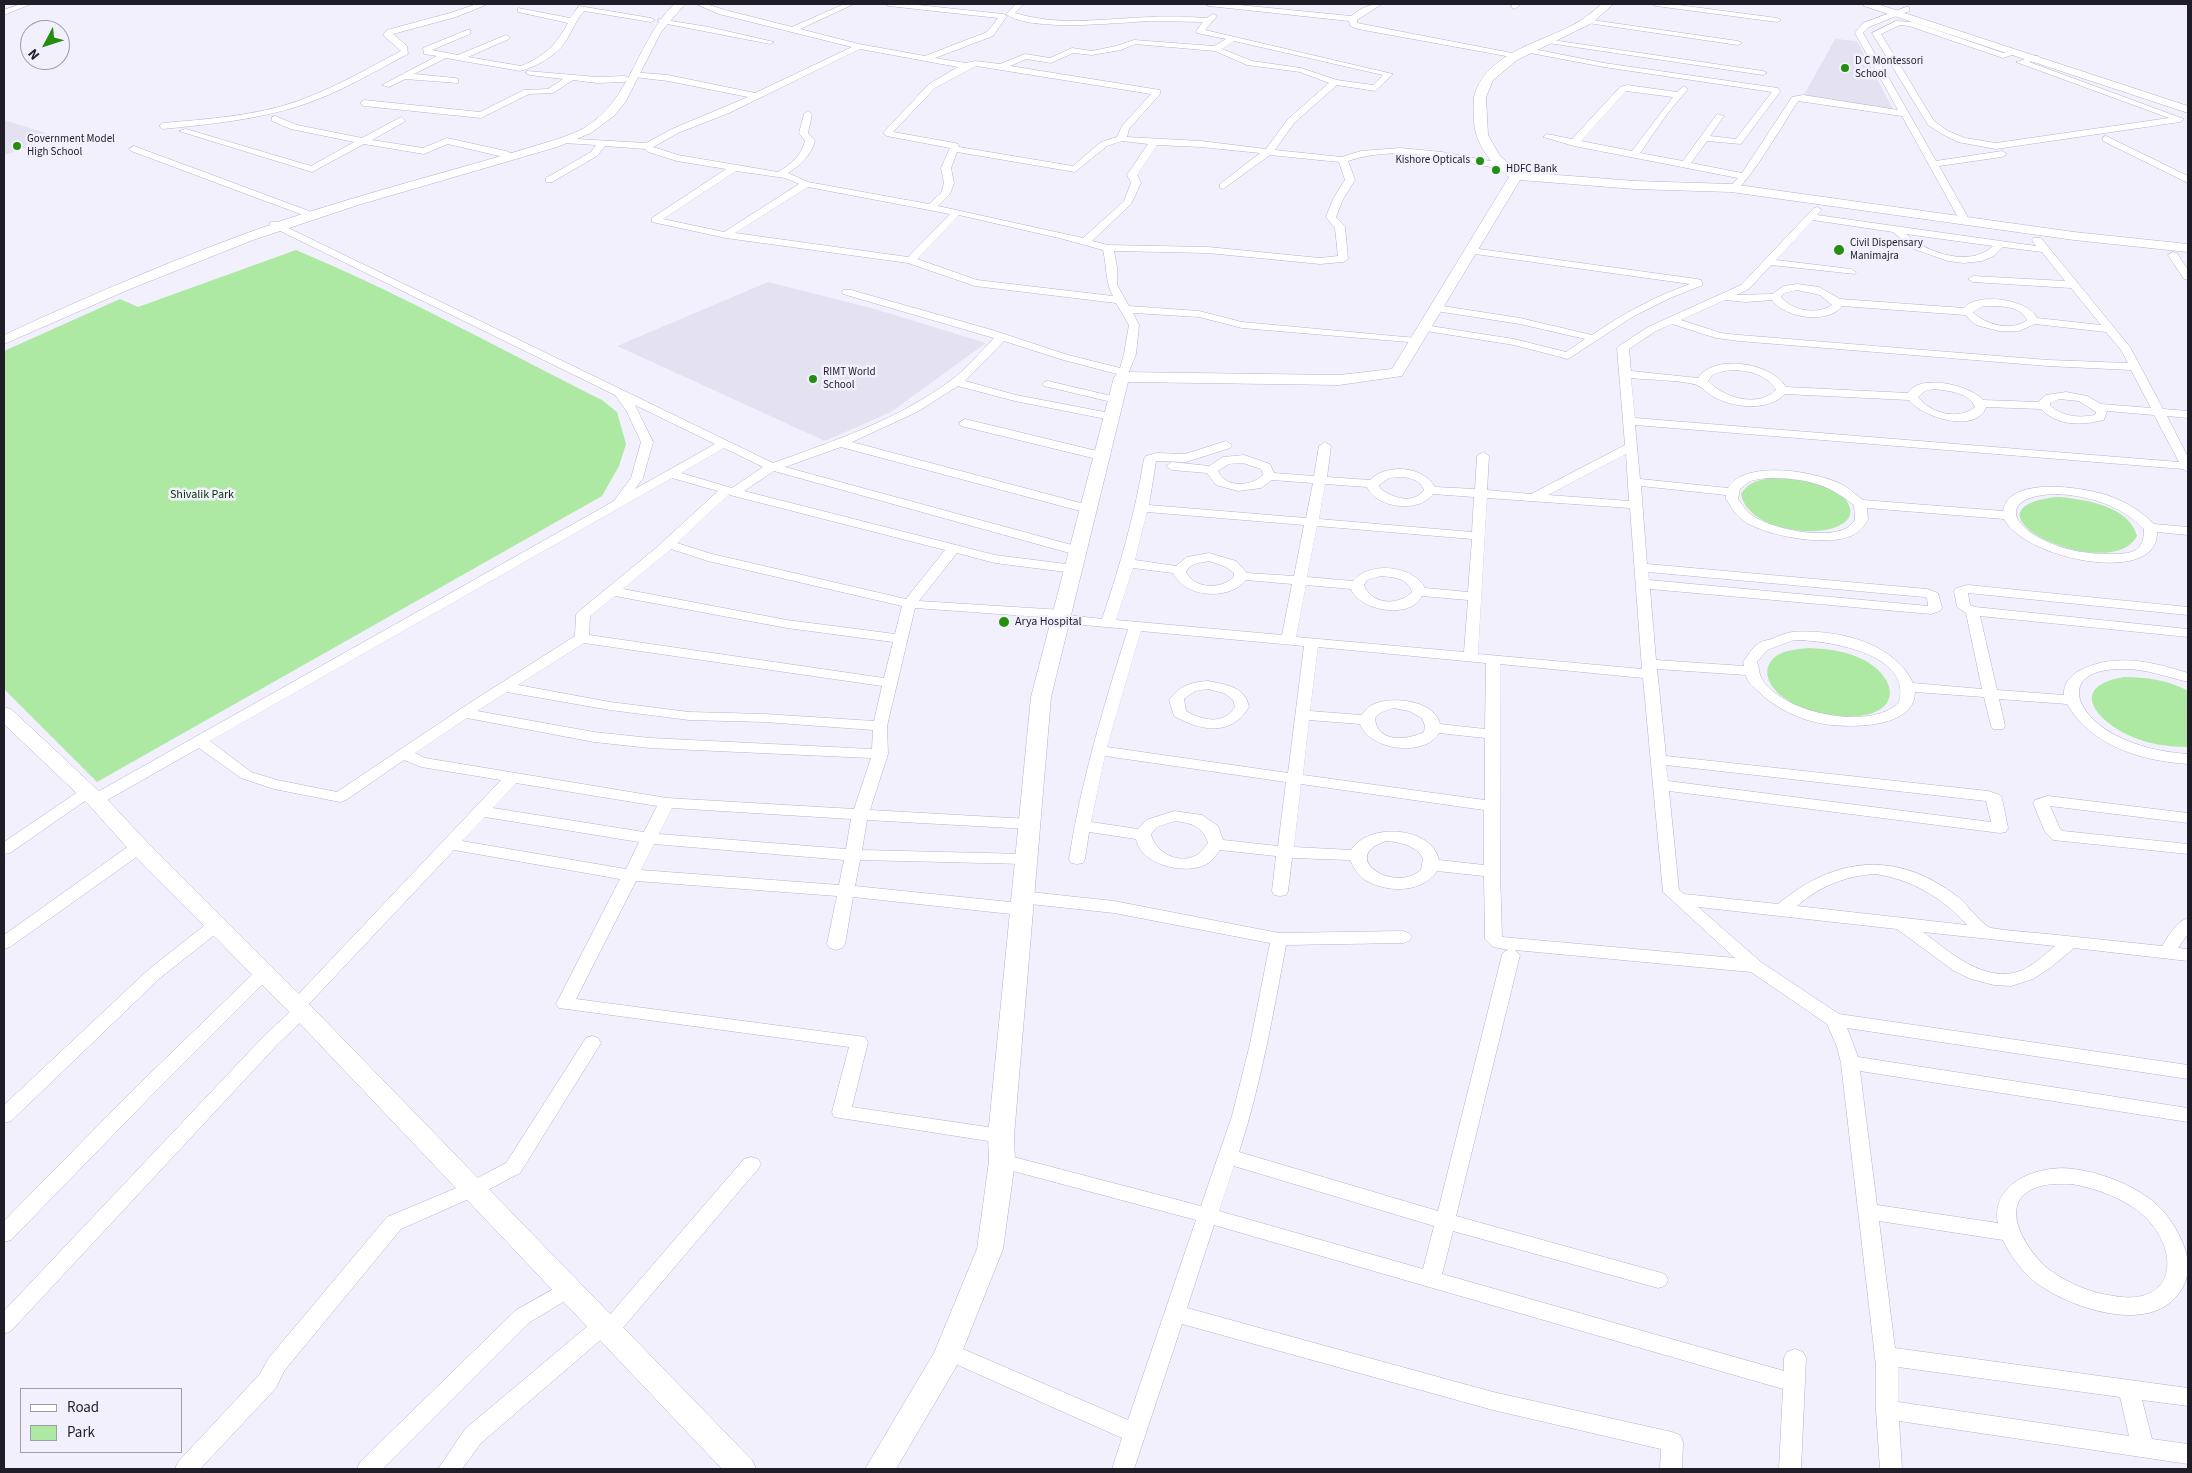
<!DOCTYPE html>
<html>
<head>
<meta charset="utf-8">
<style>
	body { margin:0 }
	#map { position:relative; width:2192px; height:1473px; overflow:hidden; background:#f3f0fe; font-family:"Source Sans 3",sans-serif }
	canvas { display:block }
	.frame { position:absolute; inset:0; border:5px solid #201d29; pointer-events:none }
	.legend { position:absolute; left:20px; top:1388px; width:162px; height:65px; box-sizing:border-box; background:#f3f0fe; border:1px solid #9f9ca9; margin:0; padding:6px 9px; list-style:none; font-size:15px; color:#201d29 }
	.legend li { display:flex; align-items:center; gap:10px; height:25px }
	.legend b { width:25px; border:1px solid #9f9ca9 }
	.north { position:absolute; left:20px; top:20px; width:50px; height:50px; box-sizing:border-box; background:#f3f0fe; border:1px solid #9f9ca9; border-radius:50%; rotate:230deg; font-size:14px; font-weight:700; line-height:20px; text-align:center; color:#201d29 }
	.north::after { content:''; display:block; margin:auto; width:18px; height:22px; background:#258e10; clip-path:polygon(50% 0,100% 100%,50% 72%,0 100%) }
</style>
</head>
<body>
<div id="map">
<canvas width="2192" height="1473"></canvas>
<div class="frame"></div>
<ul class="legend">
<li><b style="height:6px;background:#fff"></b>Road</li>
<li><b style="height:14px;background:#aee9a4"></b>Park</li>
</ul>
<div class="north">N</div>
</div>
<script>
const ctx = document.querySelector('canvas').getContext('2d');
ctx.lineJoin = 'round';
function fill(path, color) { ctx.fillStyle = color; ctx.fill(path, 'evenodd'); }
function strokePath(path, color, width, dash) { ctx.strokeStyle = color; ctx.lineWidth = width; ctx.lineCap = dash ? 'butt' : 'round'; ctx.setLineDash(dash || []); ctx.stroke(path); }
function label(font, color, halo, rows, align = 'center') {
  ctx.font = font + ' "Source Sans 3",sans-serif'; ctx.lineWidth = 5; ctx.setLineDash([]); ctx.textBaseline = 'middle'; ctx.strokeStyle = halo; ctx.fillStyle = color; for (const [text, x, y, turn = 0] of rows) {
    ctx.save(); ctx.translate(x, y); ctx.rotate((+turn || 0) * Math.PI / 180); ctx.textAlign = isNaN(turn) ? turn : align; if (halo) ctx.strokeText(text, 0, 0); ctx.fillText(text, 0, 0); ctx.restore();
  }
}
fill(new Path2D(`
	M1835,39L1857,41L1894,111L1804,95Z
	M4,120L58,137L4,155Z
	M768,282L875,309L986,343L891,412L825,441L617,346Z`), '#e4e1f1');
fill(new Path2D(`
	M296,250C401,294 500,349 602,400L617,412L626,444L619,466L602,496L97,782L4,689V351L120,299L138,307Z
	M1772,478C1793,479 1843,481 1850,508C1852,514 1848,521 1842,524C1816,540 1747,529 1741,494C1748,482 1758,480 1772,478Z
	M2060,497C2087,500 2129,506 2137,536C2122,566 2058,550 2035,534C1999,509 2035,498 2060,497Z
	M1809,648C1828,649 1847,651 1864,660C1897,678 1902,711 1859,716C1834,718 1806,714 1786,699C1771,690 1758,670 1776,656C1785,650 1798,649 1809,648Z
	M2124,677C2146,677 2169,680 2188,691V747C2168,747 2147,744 2128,735C2093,718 2070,686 2124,677Z`), '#aee9a4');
const minor = new Path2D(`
	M21,4H31L4,15V10Z
	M477,4H488L456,17L393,34L407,46L408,54C373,72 339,93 302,105C257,120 210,124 163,129L159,126L163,123C208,119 255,116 298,101C334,88 367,69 401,51L383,35L387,30L450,13Z
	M696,4H706L725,10L792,27L844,4H854L800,29L859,44L925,56L987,32L998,18L889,6L885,4H908L1003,14L1007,16L993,36L935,58L966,63L975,61L1000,64L1025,54L1050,58L1072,48L1092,51L1116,46L1134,40L1214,46L1226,39L1197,33L1196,31L1203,22C1187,22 1170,21 1153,21C1121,22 1031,33 1006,14L1016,4H1024L1015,13C1060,27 1108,18 1153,17C1171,16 1189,17 1207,18L1213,14L1217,16L1205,30L1393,74L1375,91L1337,85L1294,123L1275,150L1342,157L1361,151L1400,148L1442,152L1501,163L1506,166L1501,169C1451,160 1398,144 1348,161L1355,180L1343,199L1336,217L1345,227L1348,259L1343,262L1320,264L1208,253L1114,251L1117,267V285L1129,306L1199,311L1242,322L1416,338L1420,339L1422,341L1420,343L1242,328L1199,317L1133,313L1139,325L1136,354L1126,379H1118L1117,374L1060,359L1004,341L965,381L1016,395L1115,414L1117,416L1115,418L1111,420L1015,401L958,386L917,412L852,442L1092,506L1094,509L1092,512H1084L841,447L785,467L1083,548L1085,551L1083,554H1073L774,471L744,491L995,555L1074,565L1081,569L1074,573L995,563L957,553L919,601L1062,610L1067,611L1068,615L1102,619C1120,566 1135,514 1144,459L1146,456L1157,453L1185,454L1226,441L1232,445L1230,448L1186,462L1156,461L1149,505L1306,518L1313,483L1272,480L1261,488L1238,491L1216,485L1207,473L1172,470L1166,466L1172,462L1209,466L1223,457L1244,455L1270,464L1274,473L1314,476L1319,446L1325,442L1331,446L1327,477L1370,480C1387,463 1423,466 1435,487L1475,489L1477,456L1483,452L1489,456L1487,490L1531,494L1625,445L1617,348L1619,346L1648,327L1741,285L1814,208L1817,207L1822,210L1817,215L2036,246L2032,240L2033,238H2041L2130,347L2163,409L2188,411V418L2167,416L2188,457V472L2183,469L1635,425L1640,479L1728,488C1745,458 1820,472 1845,486C1851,490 1857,496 1863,500L2003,511C2008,474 2090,488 2112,497C2128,503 2142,512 2154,524L2188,527V535L2157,532C2159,587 2024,559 2004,519L1867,508L1868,520C1865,524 1862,529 1858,532C1836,550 1760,536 1740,518C1734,513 1730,505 1726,499V495L1641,486L1647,564L1927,589L1938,593L1942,608L1940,611L1931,614L1650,589L1656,660L1744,666L1743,662C1747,657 1752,647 1758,644C1761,641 1768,640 1772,639C1779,636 1787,632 1794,632C1836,629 1894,642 1913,683L1982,689L1966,613L1957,607L1954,591L1956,588L1968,585L2188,607V615L1968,593L1970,605L1975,607L2188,629V637L1980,616L1997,690L2064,695C2063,684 2070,676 2079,671C2114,652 2153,662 2188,673V682C2167,677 2147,669 2124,669C2062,668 2069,710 2115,735C2138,747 2162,752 2188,754V764C2142,761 2091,746 2067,704L1999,699L2005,726L2003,729H1993L1991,726L1984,697L1915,692C1915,729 1849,728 1824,724C1800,720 1774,708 1757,690C1752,685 1747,682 1746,675L1657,669L1666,756L1988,791L2000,795L2002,798L2008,828L2006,832L2000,833L1669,791L1679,890L1684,894L1778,904C1836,856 1897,850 1958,897C1966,903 1983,926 1991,928C2009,931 2029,932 2048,934C2086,938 2124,942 2162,946C2169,936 2175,922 2188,918V934L2178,948L2188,949V961L2074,948L2050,968L2033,979L2011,986L1994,985L1971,979L1954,971L1897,929L1698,907L1761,962L1839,1014L2188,1065V1079L1847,1028L1858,1057L2188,1108V1122L1860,1071L1877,1205L1998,1223C1990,1182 2040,1164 2074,1169C2097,1172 2122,1181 2141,1193C2158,1203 2170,1217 2179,1235C2184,1244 2188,1256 2188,1267C2188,1278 2183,1290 2175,1298C2143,1333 2068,1307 2035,1282C2022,1271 2010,1256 2003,1240L1879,1221L1895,1348L2188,1388V1406L2142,1400L2152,1439L2188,1444V1464L1899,1421L1902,1469H1880L1876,1410V1366L1841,1063L1837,1047L1827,1024L1751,972L1515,950L1520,955L1456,1216L1658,1272L1665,1274L1668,1280L1665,1286L1658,1288L1453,1231L1442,1274L1784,1371V1358L1787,1352L1795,1349L1803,1352L1806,1358L1801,1469H1779L1783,1389L1214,1225L1187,1308L1493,1392L1672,1432L1680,1435L1683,1442L1682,1469H1660L1661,1449L1493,1410L1182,1324L1134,1469H1112L1122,1438L942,1358L938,1352L942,1346L949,1343L1128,1420L1196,1220L1002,1168L995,1166L992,1161L995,1156L1002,1154L1201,1206L1232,1116L1250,1044L1270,943L1114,913L1021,903L1015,901L1013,897L1015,893L1021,891L1114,901L1279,933L1403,931L1409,933L1412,937L1409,941L1403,943L1286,945C1273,1015 1261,1084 1239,1152L1438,1211L1502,955L1505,951L1509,950L1493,947L1485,939L1484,876L1437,871C1423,893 1388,893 1367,881C1358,876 1354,868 1350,860L1292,858L1288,891L1286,895L1280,896L1274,895L1272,891L1276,856L1220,850C1217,853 1214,859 1210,862C1189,877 1141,866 1136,839L1089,832L1085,859L1083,863L1077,864L1071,863L1069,859C1081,781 1104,705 1128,629L1061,623L1056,622L1055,618L915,608L887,726L888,754L870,810L1029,819L1035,820L1037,824L1035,828L1029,829L867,820L862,850L1025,854L1031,855L1033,859L1031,863L1025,864L860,860L855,886L1020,903L1026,905L1028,909L1026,913L1020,915L853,897L845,944L842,948L836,950L830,948L827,944L837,896L636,881L576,999L865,1037L868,1042L852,1107L1001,1129L1008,1131L1011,1136L1008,1141L1001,1143L834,1117L832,1112L849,1047L559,1008L556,1004L620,879L454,850L307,1006L311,1011L308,1015L277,1045L11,1331L4,1334V1311L265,1035L291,1011L288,1006L291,1002L501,780L421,767L404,760L346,800L340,802L274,789L241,778L199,748L102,803H90L89,798L10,853L4,854V842L82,789H94L96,792L94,794L614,501L631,478L641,442L626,410L615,395L270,226V222H276L773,463C834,441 897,420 950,381C967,369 980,352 994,338L843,294L842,292L843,290H851L992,330L1068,355L1120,368L1124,354L1129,325L1116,303L975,286L908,263L726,238L652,222V218L726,169L677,161L648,152L645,149L605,146L597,156L552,182H546V178L591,152L596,145L563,143L560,142V138L646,143L672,129L748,97L668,81L634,77L631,76V72L668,75L755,93L852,47L719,14ZM1234,41L1383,75L1373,85L1337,80L1301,68L1252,61L1222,49ZM1135,44L1215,51L1247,65L1300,72L1329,83L1288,119L1266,149L1201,141L1127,137L1129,129L1160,94V90L1010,66L1026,59L1051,63L1073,53L1092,55L1121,50ZM860,49L958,67L929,84L883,133L887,136L950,148L941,168L944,183L941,193L929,204L808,182L788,173C801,165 810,156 815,141L808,133L812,114L808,111L804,114L799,133L805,141C801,157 791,164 778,172L678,155L653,147L678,133L729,113ZM976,66L1151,94L1122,126L1117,137L1101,142L1073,166L959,147L958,144L955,143L893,132L935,88ZM1122,141L1148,144L1127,175L1131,183L1124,201L1083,238L938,206L950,194L954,183L951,168L957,152L1075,172L1107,146ZM1157,145L1201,147L1260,153L1220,184V188L1223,189L1270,155L1339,162L1345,180L1333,199L1326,217L1335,228L1338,256L1320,258L1208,247L1108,245L1092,241L1131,204L1141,183L1137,175ZM736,171L785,178L799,184L724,232L663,219ZM808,187L950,214L908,257L735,233ZM959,215L1063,239L1103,250C1107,266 1105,282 1113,296L977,280L917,259ZM1813,220L1893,232L1914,249L1948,261L1964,263L1982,261L1994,256L2003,247L2042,252L2065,281L1973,276L1968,279L1973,282L2071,288L2101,325L2037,318C2028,299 1977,292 1964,308L1840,299L1819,287L1797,284L1784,286L1772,294L1736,295L1749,289L1771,265L1855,274L1856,272L1851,269L1776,260ZM1906,234L1993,246C1971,268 1926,253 1906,234ZM1797,290L1820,295L1832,305C1817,315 1792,311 1781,297L1784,293ZM1725,300L1746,302L1772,300C1785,318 1828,325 1842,306L1965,315L1976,325L1999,331H2019L2035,324L2106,332L2121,350L2128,363L2048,360L1739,335L1721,333L1681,320ZM1983,306C1997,306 2021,305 2027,320C2013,332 1985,325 1973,312ZM1672,324L1716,338L1739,341L2048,366L2131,370L2151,408L2101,404L2087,396L2066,392L2046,395L2038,402L1983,400C1970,385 1919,373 1908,393L1786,387C1772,363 1714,353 1698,378L1631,371L1629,349L1656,331ZM1724,371C1741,368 1767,373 1776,390C1758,408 1724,398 1708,381L1712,375ZM1631,378C1648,380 1682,380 1697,385C1702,387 1707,393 1712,396C1733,408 1767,412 1785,394L1909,400C1922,418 1978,434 1986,407L2041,409C2058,427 2083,425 2104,420L2107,411L2154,415L2179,462L1635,418ZM1934,389C1948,391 1969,392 1975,407C1958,421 1930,413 1918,397L1925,391ZM2059,399L2079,401L2096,412L2095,415C2079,418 2062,417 2050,405V403ZM635,405L715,444L635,489L643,478L653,442ZM724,448L763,467L732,488L681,473ZM1626,454L1629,501L1548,495ZM1243,463L1261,469L1263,475C1251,487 1225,488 1218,471L1229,464ZM1403,477C1412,478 1421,481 1424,490C1413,505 1392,498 1380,488L1379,485L1389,478ZM672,478L718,491L656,548L578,612L576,615L575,636L468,704L337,792L277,780L251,772L210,741ZM1766,478C1803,478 1825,482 1854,505L1855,520C1852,523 1850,526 1847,528C1825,540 1766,529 1748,512C1744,508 1741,503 1738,499L1740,489L1750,481ZM1325,484L1367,487C1377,509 1420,513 1433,494L1474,497L1472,532L1319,519ZM729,494L730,495L945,550L906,599L712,554L677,543ZM2057,494C2090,496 2120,505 2144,529C2144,552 2132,554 2111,554C2089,554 2067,551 2048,542C2002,521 2006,495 2057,494ZM1487,498L1630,508L1642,669L1478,654ZM1147,512L1304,525L1294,576L1247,573L1236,561L1209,553L1187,557L1176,566L1135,560ZM1317,526L1472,539L1468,592L1425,588C1413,565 1369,561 1353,581L1307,577ZM671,549L708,561L902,606L895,634L787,620L623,589ZM1209,561L1226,567L1234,573V577C1222,589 1195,590 1186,572C1190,563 1200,563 1209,561ZM1133,568L1173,573C1185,598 1229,601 1246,580L1292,584L1282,635L1116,620ZM1648,572L1924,597L1927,598L1928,606L1649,580ZM1381,576C1393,577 1408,578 1412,592C1399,606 1371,605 1364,585L1367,580ZM1306,585L1351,589C1359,609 1397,616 1414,605C1417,603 1420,599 1422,596L1468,600L1464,652L1296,637ZM615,596L787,628L893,642L884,678L589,635L590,616ZM1141,631L1304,646L1288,773L1107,747ZM1794,640C1826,640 1913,653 1899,702C1871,733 1778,712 1761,677C1759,673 1759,667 1757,662L1767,650ZM584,643L882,686L874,721L765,714L689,712L610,702L518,685ZM1318,647L1486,663L1485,729L1440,724C1434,699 1388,695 1370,706C1367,708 1364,713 1361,715L1310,711ZM1500,664L1643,678L1663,892L1735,958L1502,937L1500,871ZM507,692L610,710L689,720L765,722L873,730L872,749L650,738L594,732L477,711ZM1393,708L1409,711L1422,718L1425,726L1424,732C1408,740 1377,744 1375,718L1380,713ZM467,718L594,742L650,748L871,758L854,809L667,798L425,758L415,753ZM1309,720L1360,724C1369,750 1425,758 1439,733L1485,738V800L1303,775ZM1105,756L1286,782L1278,846L1223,840L1218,826L1202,815L1174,811L1146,820L1138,829L1091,822ZM1666,765L1986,801L1991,822L1668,781ZM516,783L657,806L644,832L493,808ZM1301,784L1484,810V865L1439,860C1432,826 1368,822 1351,850L1294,847ZM672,808L851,819L846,849L659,834ZM485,817L639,842L626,869L462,841ZM1175,821C1191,823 1203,826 1208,843C1204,847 1201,853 1197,855C1179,865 1155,853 1151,834L1157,827ZM1386,841C1399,842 1416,845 1423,858L1421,870C1394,894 1337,857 1386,841ZM654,844L844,860L839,885L641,870ZM1875,874C1911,879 1943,898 1967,925L1797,906C1820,886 1845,876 1875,874ZM1923,932L2055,946C2044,955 2033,966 2020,971C1985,984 1948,951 1923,932ZM1234,1166L1434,1226L1423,1269L1219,1211ZM2072,1184C2098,1189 2124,1198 2144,1216C2182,1252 2175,1307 2114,1296C2091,1293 2070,1284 2051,1271C2028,1254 1993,1201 2038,1187C2049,1183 2061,1184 2072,1184ZM1898,1367L2120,1397L2129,1436L1898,1402Z
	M1205,4H1229L1351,16C1361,8 1369,4 1382,4L1357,20V23L1517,54L1521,56L1517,58L1358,29L1350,26L1349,21L1209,6Z
	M1513,4H1521L1515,9L1511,7Z
	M1652,4H1671L1777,18L1781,20L1777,22L1656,6Z
	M579,6L651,18L655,20L651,22L584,11C576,20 572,31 566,41C556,56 536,67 520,71L446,58L414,74L455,78L458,79V83L405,79L389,87L382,85L437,56L424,54L423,48L467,30H470V34L432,50L458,55L506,35L510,37L509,39L468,57L521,66C545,56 556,45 568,23L518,12V8L570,18Z
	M1906,7H1909V11L1869,27L1863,33L1936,161L2002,151L2007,154L2002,157L1939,166L1970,221L1968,223H1962L1960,221L1902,116L1798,101C1788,116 1747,187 1734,191L1729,188L1738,178L1574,146L1543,137L1547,134L1572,139L1620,87L1627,85L1677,92L1684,86L1688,89L1667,114L1640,153L1683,161L1717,114L1724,116L1710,136L1736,139L1772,92L1604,67L1525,52V48H1528L1604,63L1778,88L1780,92L1741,144L1707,141L1691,163L1742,173L1792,97L1803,95L1898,110L1855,33L1863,23ZM1626,91L1673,97L1632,151L1581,141Z
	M659,19L709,27L774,42L770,44L662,23L658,21Z
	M1585,19L1738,41L1742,43L1738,45L1588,23H1585Z
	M1896,21L1913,22L2003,53L2017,50L2021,52L2003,58L1909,26L1900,25L1881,34L1934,121L1948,131L1965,138L1996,143L2169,118L2016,62L2035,56H2038V60L2029,62L2184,119L2180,122L1996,149L1958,142L1942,134L1928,125L1872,33Z
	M1545,39L1763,71L1767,73L1763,75L1548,43H1545Z
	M527,71L597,77L625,76L629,79L625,82L597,83L573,80L553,93L529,94L481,118L364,106L360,103L364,100L480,112L524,90L548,89L563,79L530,75L526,73Z
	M275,116L297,125L362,138L401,117L405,120L404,122L372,140L423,148L447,138L506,151L517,156L512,159L448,144L424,154L364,144L312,172L179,131L186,129L311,166L354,142L291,129L272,121V117Z
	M2106,136L2188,176V183L2103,141V137Z
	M134,146L309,211L311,213L309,215H303L131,151L129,149Z
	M1472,248L1697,279L1701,280L1703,285L1670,298L1634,316L1568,359L1514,345L1420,330L1419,328L1420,326L1424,325L1514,339L1566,352L1585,339L1520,324L1436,311L1431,308L1436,305L1520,318L1592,335C1624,313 1654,297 1690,284L1468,253L1467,251Z
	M2173,252L2177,253L2188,270V280L2184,279L2168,255Z
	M1048,381L1120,398L1122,400L1116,403L1044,386L1042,384L1044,382Z
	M965,419L1105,453L1107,456L1101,460L961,426L959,423Z
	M1208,681C1226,685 1245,686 1249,707C1231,737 1201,731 1174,716L1169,700C1179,686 1191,682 1208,681ZM1208,689L1224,693L1233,700L1235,707C1223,726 1202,720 1186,711L1184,699L1195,691Z
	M2048,796L2188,813V823L2050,806L2060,829L2063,831L2188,844V854L2053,840L2045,832L2033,803L2035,800Z
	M139,842L145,843L147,847L145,851L10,947L4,949V935L133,843Z
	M216,919L222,921L224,925L222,929L160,978L11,1121L4,1123V1105L148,970L210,921Z
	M264,967L270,969L273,973L270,977L150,1097L11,1240L4,1242V1221L136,1087L258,969Z
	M592,1036L598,1038L601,1043L520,1173L480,1194L401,1229L284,1371L276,1388L200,1469H175L178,1462L260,1374L268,1359L387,1217L466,1184L506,1163L586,1038Z
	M751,1157L758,1159L761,1164L758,1169L616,1336L609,1339L604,1337L481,1443L462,1469H438L465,1429L596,1319L603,1316L607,1318L744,1159Z
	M568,1281L575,1283L578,1289L575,1295L530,1322L383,1469H357L360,1462L516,1310Z`);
const tertiary = new Path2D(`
	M674,4H685L661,32L626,101L615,115L591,133L557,147L358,205L253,240L130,289L4,344V335C95,293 188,253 284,220C371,191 460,169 548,142C564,137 581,132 594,121C632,92 639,39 674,4Z
	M1602,4H1613L1592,23L1517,60L1493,80L1486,97L1488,135L1500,156L1519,172L1635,181L1731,184L2074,232L2188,244V252L2074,240L1731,192L1635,189L1520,180L1402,376L1339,385L1128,382L1051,697L1014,1136L1015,1161L1003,1249L956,1367L896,1469H865L934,1353L977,1249L989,1161L988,1136L1031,697L1114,377L1117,374L1122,372L1339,375L1392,369L1509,177C1491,164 1475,144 1474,121C1474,112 1472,99 1476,90C1491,53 1538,43 1571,26C1583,20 1592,12 1602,4Z
	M1863,4H1877L2188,106V113L1864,6Z
	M4,707L11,709L103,795L147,842L305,1000L752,1460L756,1469H722L289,1012L131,852L89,805L4,724Z`);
strokePath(minor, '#b7b1d0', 1);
strokePath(tertiary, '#b7b1d0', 1);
fill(minor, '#fff');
fill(tertiary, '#fff');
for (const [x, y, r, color] of [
	[1845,68,5,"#258e10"],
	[17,146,5,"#258e10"],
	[1480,161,5,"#258e10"],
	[1496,170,5,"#258e10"],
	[1839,250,6,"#258e10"],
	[813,379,5,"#258e10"],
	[1004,622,6,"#258e10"]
]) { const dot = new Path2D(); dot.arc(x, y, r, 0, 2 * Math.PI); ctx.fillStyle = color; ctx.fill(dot); strokePath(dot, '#f3f0fe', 2); }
label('11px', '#201d29', '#f3f0fe', [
	["D C Montessori",1855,62],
	["School",1855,75],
	["Government Model",27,140],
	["High School",27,153],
	["Kishore Opticals",1470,161,"right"],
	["HDFC Bank",1506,170],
	["Civil Dispensary",1850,244],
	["Manimajra",1850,257],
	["RIMT World",823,373],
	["School",823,386]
], 'left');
label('12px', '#073301', '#f3f0fe', [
	["Shivalik Park",202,495]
]);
label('12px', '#201d29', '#f3f0fe', [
	["Arya Hospital",1015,622]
], 'left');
</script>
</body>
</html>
